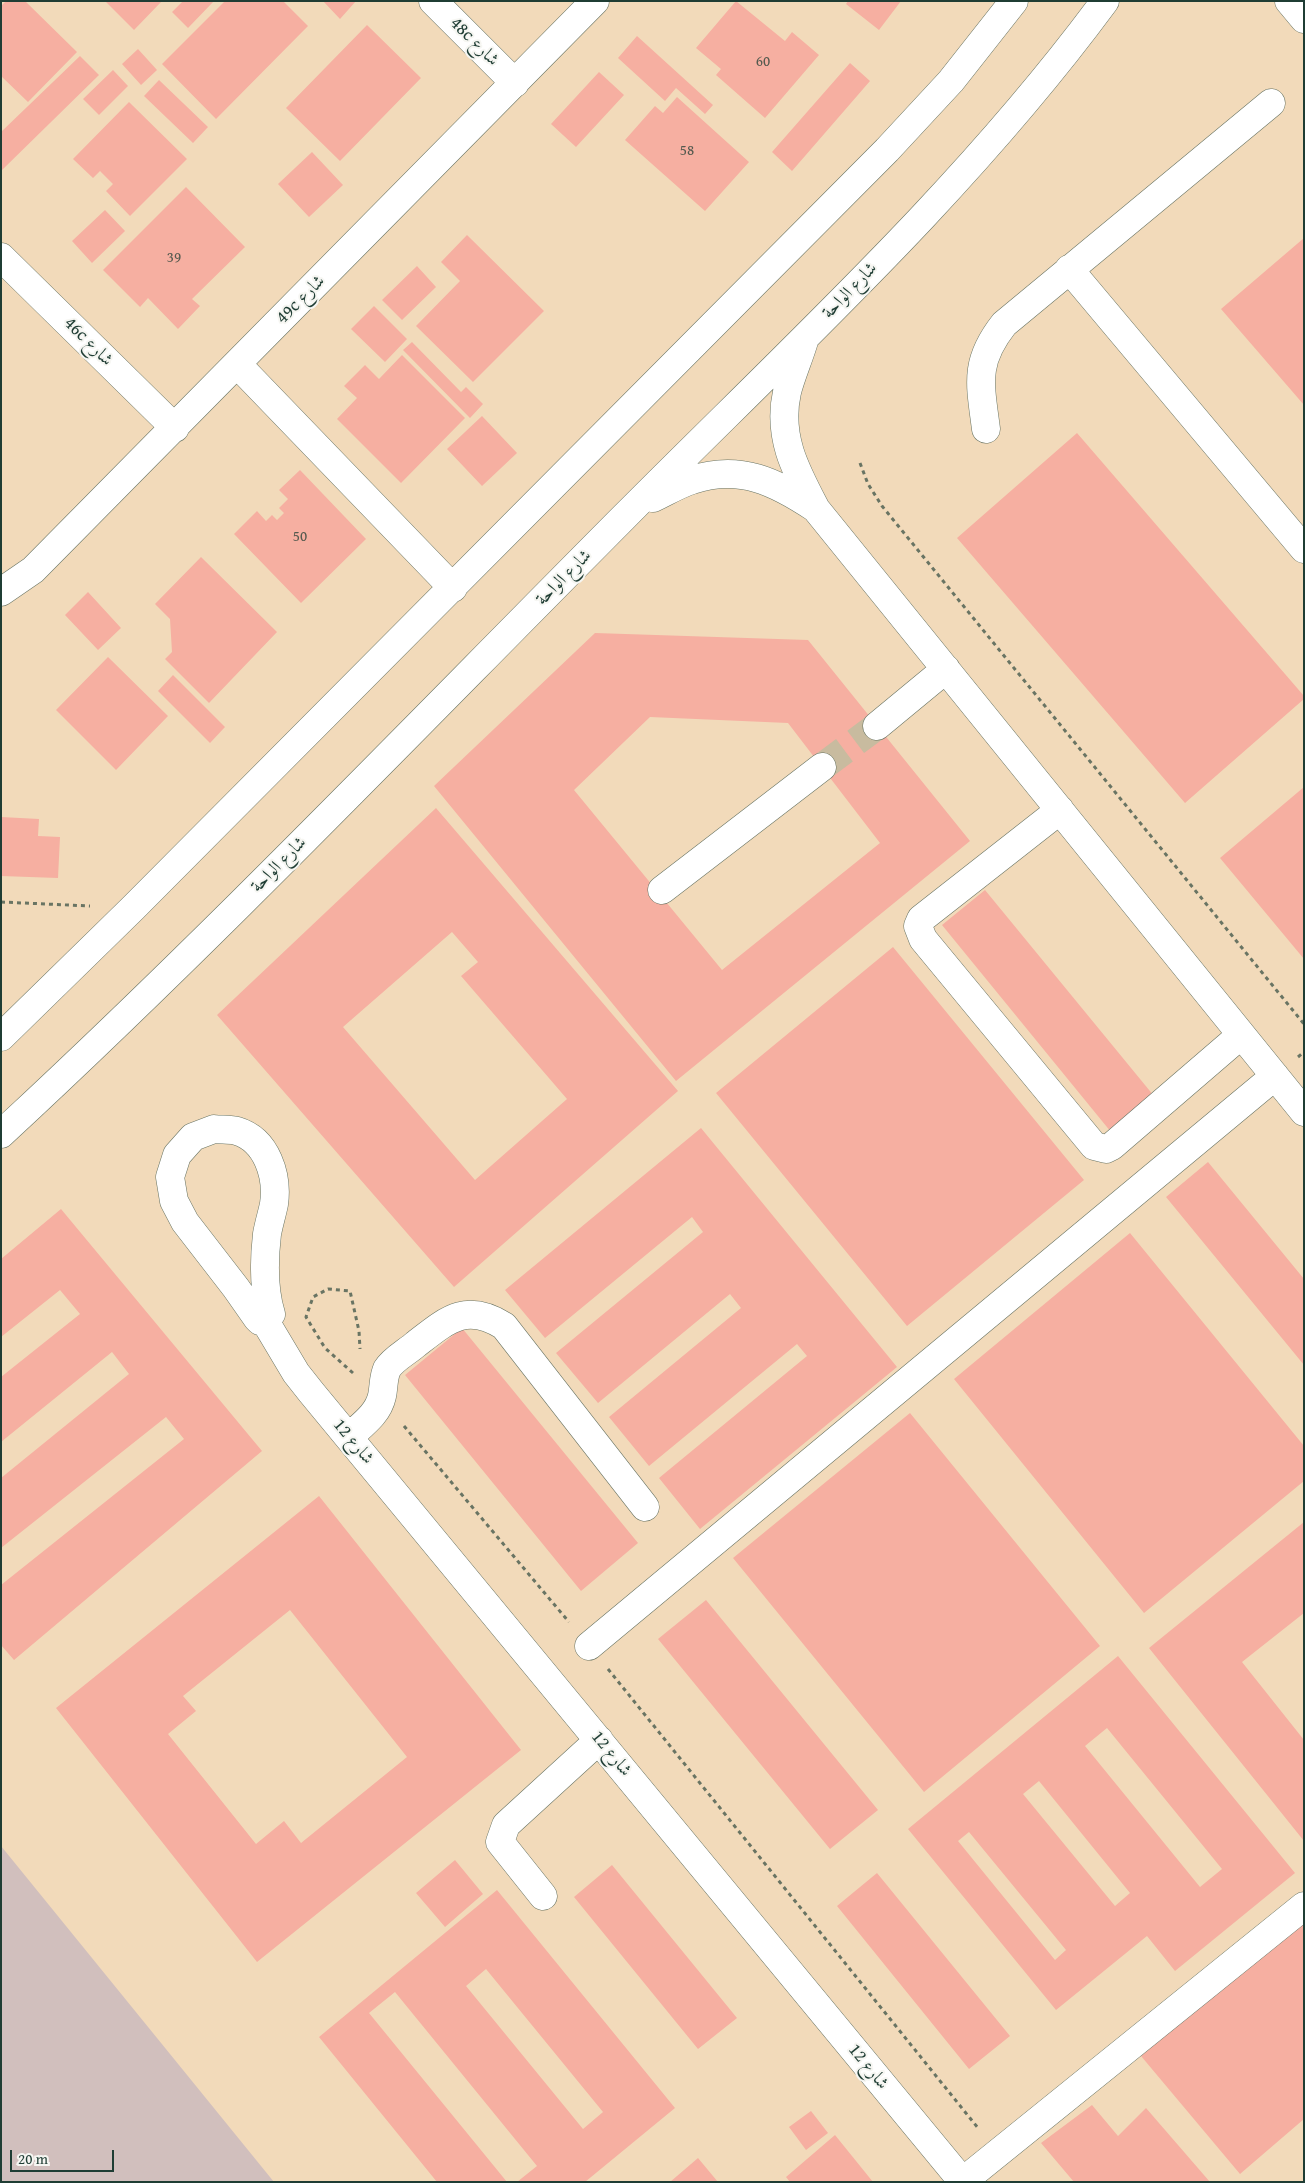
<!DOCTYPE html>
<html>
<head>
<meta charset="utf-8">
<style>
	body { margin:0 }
	#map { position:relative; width:1305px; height:2183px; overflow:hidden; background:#f2daba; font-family:"Gentium Book Plus",serif }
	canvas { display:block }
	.frame { position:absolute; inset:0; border:2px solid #1f3d34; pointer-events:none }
	.scale { position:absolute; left:10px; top:2150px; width:104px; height:22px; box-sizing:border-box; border:2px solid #1f3d34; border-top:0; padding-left:6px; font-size:15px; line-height:18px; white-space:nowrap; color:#1f3d34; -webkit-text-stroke:4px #f6f6f2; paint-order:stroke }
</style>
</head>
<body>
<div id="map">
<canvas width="1305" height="2183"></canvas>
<div class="frame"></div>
<div class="scale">20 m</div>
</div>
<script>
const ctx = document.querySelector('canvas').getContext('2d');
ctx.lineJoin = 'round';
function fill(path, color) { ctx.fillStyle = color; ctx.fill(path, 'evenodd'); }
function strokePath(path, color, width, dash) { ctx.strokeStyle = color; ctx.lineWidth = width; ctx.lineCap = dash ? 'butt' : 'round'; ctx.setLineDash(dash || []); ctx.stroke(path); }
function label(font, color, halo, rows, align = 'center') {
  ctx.font = font + ' "Gentium Book Plus",Amiri,serif'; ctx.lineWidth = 4; ctx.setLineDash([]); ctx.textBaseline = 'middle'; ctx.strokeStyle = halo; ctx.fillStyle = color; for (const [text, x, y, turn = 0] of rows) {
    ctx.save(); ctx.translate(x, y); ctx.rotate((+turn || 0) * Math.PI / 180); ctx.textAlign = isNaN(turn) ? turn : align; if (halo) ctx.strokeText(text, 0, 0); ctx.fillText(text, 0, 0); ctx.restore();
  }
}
fill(new Path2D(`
	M1,1846L274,2182H1Z`), '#d1bfbd');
fill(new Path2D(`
	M6,1H25L77,52L28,102L1,76V6Z
	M105,1H162L134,30Z
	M183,1H214L188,28L172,12Z
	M225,1H283L308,26L216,119L162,64Z
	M323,1H356L340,19Z
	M736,1L785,41L792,32L819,55L765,118L716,75L721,69L696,48Z
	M848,1H901L879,30L846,4Z
	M367,25L421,78L340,161L286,108Z
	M637,36L713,105L705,114L676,88L665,101L618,58Z
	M138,49L157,70L141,85L122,64Z
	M80,56L99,75L1,171V132Z
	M850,63L870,81L792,171L772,152Z
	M113,70L128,86L99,115L83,99Z
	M599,72L624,95L576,147L551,124Z
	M159,80L208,127L193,143L144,96Z
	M677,97L749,162L705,211L625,140L655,106L663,113Z
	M129,102L187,159L130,216L106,191L113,184L100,171L93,178L73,159Z
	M312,152L343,185L309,217L278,184Z
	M186,187L245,247L192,299L200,306L178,329L148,298L140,307L103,270Z
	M105,210L125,231L92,263L72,241Z
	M467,235L544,311L473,382L416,326L460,281L441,262Z
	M1304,238V405L1221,309Z
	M417,266L436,287L402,320L382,300Z
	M374,306L407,339L385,362L351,329Z
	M412,342L461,392L466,387L483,404L470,418L403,350Z
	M402,355L465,418L401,483L337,419L357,398L344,386L365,365L379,379Z
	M482,416L517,453L482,486L447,449Z
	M1077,433L1304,696V699L1185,803L957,538Z
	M300,470L366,539L301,603L234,534L257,511L266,521L272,515L277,520L284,513L279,508L288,499L279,490Z
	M201,557L277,632L209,703L165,659L172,652L170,619L155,604Z
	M88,592L121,628L98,650L65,615Z
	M595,633L808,640L970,841L676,1081L434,786ZM650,717L788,723L880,843L722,970L574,790Z
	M108,657L168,716L116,770L56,710Z
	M173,675L225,727L210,743L158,691Z
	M1304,787V959L1220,858Z
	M436,808L678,1091L454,1287L217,1015ZM452,932L478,962L461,976L567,1099L475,1180L343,1027Z
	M1,817L39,819L38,836L60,837L58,878L1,876Z
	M985,890L1154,1096L1111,1132L942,925Z
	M893,947L1084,1180L907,1326L716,1093Z
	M701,1128L897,1367L700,1529L659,1478L807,1356L797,1344L649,1466L609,1417L741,1308L730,1294L598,1403L556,1353L703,1232L692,1217L545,1338L505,1290Z
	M1208,1162L1304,1279V1365L1166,1197Z
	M61,1209L262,1451L14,1660L1,1645V1585L184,1439L166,1417L1,1548V1478L129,1374L112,1352L1,1442V1377L80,1314L60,1290L1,1337V1259Z
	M1130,1233L1304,1446V1481L1144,1613L954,1379Z
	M462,1328L638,1543L581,1591L405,1375Z
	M910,1413L1100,1646L924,1792L733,1558Z
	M319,1496L521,1750L257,1962L56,1708ZM290,1610L407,1757L301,1843L284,1821L256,1844L168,1734L196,1711L183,1696Z
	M1304,1522V1613L1242,1662L1304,1740V1841L1149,1648Z
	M706,1600L878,1810L830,1849L658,1639Z
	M1118,1656L1295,1873L1175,1971L1147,1936L1056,2010L908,1829ZM1107,1728L1222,1869L1200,1887L1085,1746ZM1039,1781L1130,1893L1115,1906L1023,1794ZM969,1832L1066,1950L1055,1960L958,1841Z
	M455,1860L483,1894L445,1927L416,1893Z
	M612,1865L737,2018L698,2049L574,1897Z
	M877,1873L1010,2036L969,2069L837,1906Z
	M497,1890L675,2108L585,2182H517L537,2166L395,1992L369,2013L507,2182H437L319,2037ZM486,1969L603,2112L583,2129L466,1986Z
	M1304,1919V2119L1240,2174L1141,2056Z
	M1092,2105L1118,2136L1146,2108L1210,2182H1074L1041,2143Z
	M811,2111L828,2133L806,2150L789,2127Z
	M835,2135L873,2182H790L786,2177Z
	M698,2158L718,2182H670Z`), '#f6afa1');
strokePath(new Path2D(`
	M822,767L877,726`), '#c8bb9f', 28, [28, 14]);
const minor = new Path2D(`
	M433,1L515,83
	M1289,1L1304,19
	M1,257L175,428
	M1069,269L1304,549
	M804,341C799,358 791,376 787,392C777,437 796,471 816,509L1304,1112
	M237,364L453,588
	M986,429C980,383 974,362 1004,324L1271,103
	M653,498C666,492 679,484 692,480C740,464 776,482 815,508
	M1,592L33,570L595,1
	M877,726L946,669
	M1060,810L921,919L918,926L923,939L1094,1146L1106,1149L1112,1146L1241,1035
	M662,890L822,767
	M1,1037L133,908L887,150L951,81L1014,1
	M214,1129C221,1130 230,1129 237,1131C267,1140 278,1176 274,1204C272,1214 269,1223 267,1234C264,1260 263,1288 271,1314L265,1321H260L257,1318L236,1288L185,1222L174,1201L170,1177L177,1155L193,1137Z
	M1,1134C215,936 417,725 623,518C789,351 965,191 1105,1
	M265,1321L296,1373L311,1392L963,2182
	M349,1437C363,1424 378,1414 382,1396C384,1387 383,1378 387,1369C393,1359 407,1352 416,1344C447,1320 466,1302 504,1326L645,1507
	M589,1646L1275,1076
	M543,1896L500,1842L506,1825L599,1740
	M962,2182L1304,1906`);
strokePath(minor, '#697463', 29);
strokePath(new Path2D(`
	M860,463L868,484L882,506L1304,1024
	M1,902L90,906
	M1298,1057L1304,1052
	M353,1373L325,1348L306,1317L313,1297L328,1289L350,1291L359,1331L360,1349
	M404,1426L569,1622
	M608,1669L978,2128`), '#697463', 3, [4, 4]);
strokePath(minor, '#fff', 28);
label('15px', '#555a4f', null, [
	["60",763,62],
	["58",687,151],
	["39",174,258],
	["50",300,537]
]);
label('18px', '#1f3d34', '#f6f6f2', [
	["48c شارع",474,42,45],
	["شارع الواحة",850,291,-46],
	["49c شارع",301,300,-45],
	["46c شارع",88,342,45],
	["شارع الواحة",564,578,-45],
	["شارع الواحة",279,865,-45],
	["شارع 12",353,1442,50],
	["شارع 12",611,1754,51],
	["شارع 12",868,2067,51]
]);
</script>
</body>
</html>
